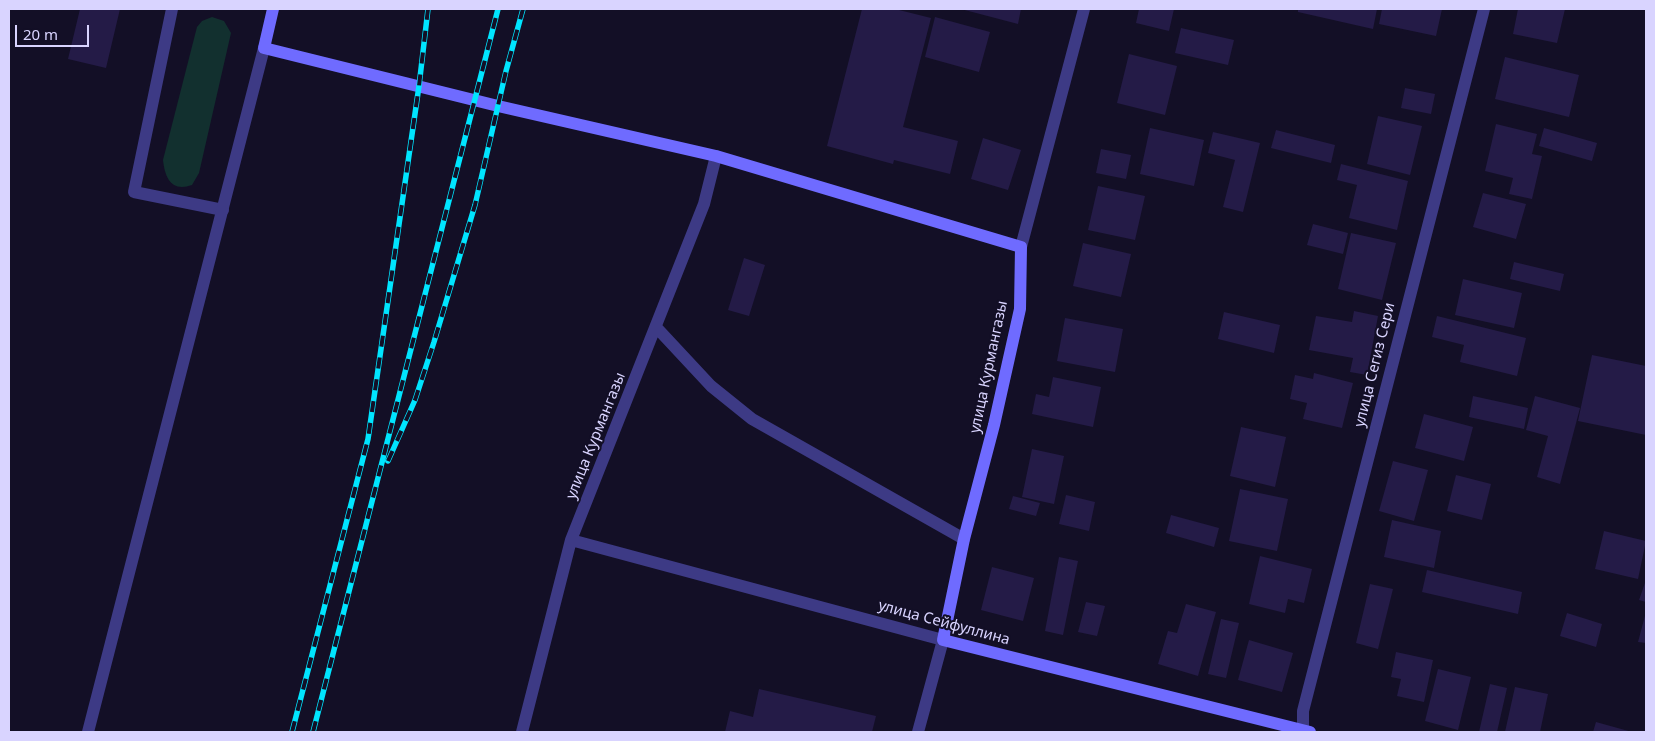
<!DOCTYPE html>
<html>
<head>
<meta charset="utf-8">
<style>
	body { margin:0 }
	#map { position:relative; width:1655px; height:741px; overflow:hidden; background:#130f26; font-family:"Noto Sans",sans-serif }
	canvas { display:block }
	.frame { position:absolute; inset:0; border:10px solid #d9d4ff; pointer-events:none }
	.scale { position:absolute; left:15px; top:25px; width:74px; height:22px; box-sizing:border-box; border:2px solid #d9d4ff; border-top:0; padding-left:6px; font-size:15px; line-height:18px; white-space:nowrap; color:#d9d4ff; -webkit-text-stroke:4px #130f26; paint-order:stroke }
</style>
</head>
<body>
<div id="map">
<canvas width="1655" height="741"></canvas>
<div class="frame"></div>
<div class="scale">20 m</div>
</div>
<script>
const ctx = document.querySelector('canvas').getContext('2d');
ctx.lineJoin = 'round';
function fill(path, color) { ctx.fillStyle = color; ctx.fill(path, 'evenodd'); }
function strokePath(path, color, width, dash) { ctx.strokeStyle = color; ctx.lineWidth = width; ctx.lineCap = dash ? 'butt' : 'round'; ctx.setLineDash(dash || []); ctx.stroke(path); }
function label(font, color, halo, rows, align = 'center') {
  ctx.font = font + ' "Noto Sans",sans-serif'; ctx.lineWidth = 4; ctx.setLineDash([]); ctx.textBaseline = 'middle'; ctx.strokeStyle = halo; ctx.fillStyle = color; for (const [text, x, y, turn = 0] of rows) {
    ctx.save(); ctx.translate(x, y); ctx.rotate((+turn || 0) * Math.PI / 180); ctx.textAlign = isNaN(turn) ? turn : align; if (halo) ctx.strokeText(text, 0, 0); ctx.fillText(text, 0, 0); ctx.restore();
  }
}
fill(new Path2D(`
	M212,17L224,21L231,33L199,173L192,185C172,192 165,179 163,160L197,27L202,21Z`), '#12302f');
fill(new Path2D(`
	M80,9H120L106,68L68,59Z
	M862,9H895L931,18L903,127L958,141L950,174L894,160L893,164L827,146Z
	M961,9H1021L1018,24Z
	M1139,9H1174L1169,31L1136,23Z
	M1298,9H1377L1373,29L1298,12Z
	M1382,9H1442L1436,36L1379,24Z
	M1518,9H1565L1557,43L1513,34Z
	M935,17L990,32L979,72L925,57Z
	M1181,28L1234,40L1228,65L1175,53Z
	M1129,54L1177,66L1165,115L1117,103Z
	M1505,57L1579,75L1569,117L1495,99Z
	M1405,88L1435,94L1431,114L1401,108Z
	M1378,116L1422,126L1410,175L1367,164Z
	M1496,124L1537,134L1532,154L1542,156L1532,199L1509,194L1513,178L1485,171Z
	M1150,128L1204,140L1194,186L1140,174Z
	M1544,128L1597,143L1592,161L1539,146Z
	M1276,130L1335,145L1331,163L1271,148Z
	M1213,132L1260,143L1243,212L1223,207L1235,160L1208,153Z
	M983,138L1021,150L1008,190L971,179Z
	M1101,149L1131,155L1126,179L1096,173Z
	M1341,164L1408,181L1397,230L1349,218L1357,185L1337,180Z
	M1098,186L1145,196L1135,240L1088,230Z
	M1483,193L1526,204L1516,239L1473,227Z
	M1313,224L1348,233L1343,254L1307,245Z
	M1351,233L1396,243L1382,300L1338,289Z
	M1083,243L1131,254L1121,297L1073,286Z
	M744,258L765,265L749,316L728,310Z
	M1514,262L1564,274L1560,291L1510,279Z
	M1463,279L1522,293L1514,328L1455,315Z
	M1354,311L1378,316L1367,375L1350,372L1353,358L1309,350L1316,316L1352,322Z
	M1224,312L1280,325L1274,353L1218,339Z
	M1437,316L1526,338L1517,376L1460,362L1464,345L1432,337Z
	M1065,318L1123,329L1115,372L1057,361Z
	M1592,355L1646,366V435L1578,421Z
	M1314,373L1353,383L1342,428L1303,419L1307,403L1290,399L1295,375L1313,379Z
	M1053,377L1101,387L1093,427L1032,414L1036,394L1049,397Z
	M1473,396L1528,408L1524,429L1469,417Z
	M1535,396L1580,408L1560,484L1537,477L1548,436L1526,430Z
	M1424,414L1473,427L1464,461L1415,448Z
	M1241,427L1286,437L1275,487L1230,476Z
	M1032,449L1064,456L1054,504L1022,497Z
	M1393,461L1428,470L1414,521L1379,511Z
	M1456,475L1491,484L1482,520L1447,511Z
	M1240,489L1288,499L1277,551L1229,541Z
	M1066,495L1095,502L1089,531L1059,524Z
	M1013,496L1040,503L1036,516L1009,509Z
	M1171,515L1219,528L1214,547L1166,533Z
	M1392,520L1441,531L1434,568L1384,557Z
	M1604,531L1646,541L1638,579L1595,569Z
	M1260,556L1312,569L1304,603L1288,599L1285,613L1249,604Z
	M1059,557L1078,561L1063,635L1045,631Z
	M992,567L1034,578L1023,621L981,610Z
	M1427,570L1522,592L1518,614L1422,592Z
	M1646,580V602L1639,600Z
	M1370,584L1393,589L1378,649L1356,643Z
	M1086,602L1105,606L1097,636L1078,632Z
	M1186,604L1216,612L1198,676L1158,664L1168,631L1177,633Z
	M1646,612V643L1638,642Z
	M1567,613L1602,624L1596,647L1560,636Z
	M1221,619L1239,623L1226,678L1208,674Z
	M1249,640L1293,653L1282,692L1238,680Z
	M1396,652L1433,660L1424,702L1397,696L1401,679L1391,677Z
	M1438,669L1471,677L1458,730L1425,721Z
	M1490,684L1507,688L1497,732H1479Z
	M1515,687L1548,694L1540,732H1505Z
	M759,689L876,716L872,732H725L730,711L753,717Z
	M1596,722L1632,732H1593Z`), '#241b47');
strokePath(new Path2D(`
	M172,9L134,192L223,210`), '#3d3a85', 12);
strokePath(new Path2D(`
	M1021,247L1084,9
	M656,327L711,386L752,419L964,539
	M571,540L943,640L918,732
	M88,732L264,48
	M522,732L571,540L704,204L716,156
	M1303,732V711L1484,9`), '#3d3a85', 12);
strokePath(new Path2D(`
	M273,9L264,48L498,106L716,156L1021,247L1020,309L994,425L964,539L943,640L1310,732`), '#6f6bff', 12);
const rail = new Path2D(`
	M388,461L415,400L434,342L475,205L506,71L523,9
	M292,732L368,439L419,86L428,9
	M313,732L498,9`);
strokePath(rail, '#00e5ff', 5.5);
strokePath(rail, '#130f26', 4, [11]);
label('15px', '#d9d4ff', '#130f26', [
	["улица Сегиз Сери",1375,365,-76],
	["улица Курмангазы",989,367,-78],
	["улица Курмангазы",596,436,-68],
	["улица Сейфуллина",944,623,15]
]);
</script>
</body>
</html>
